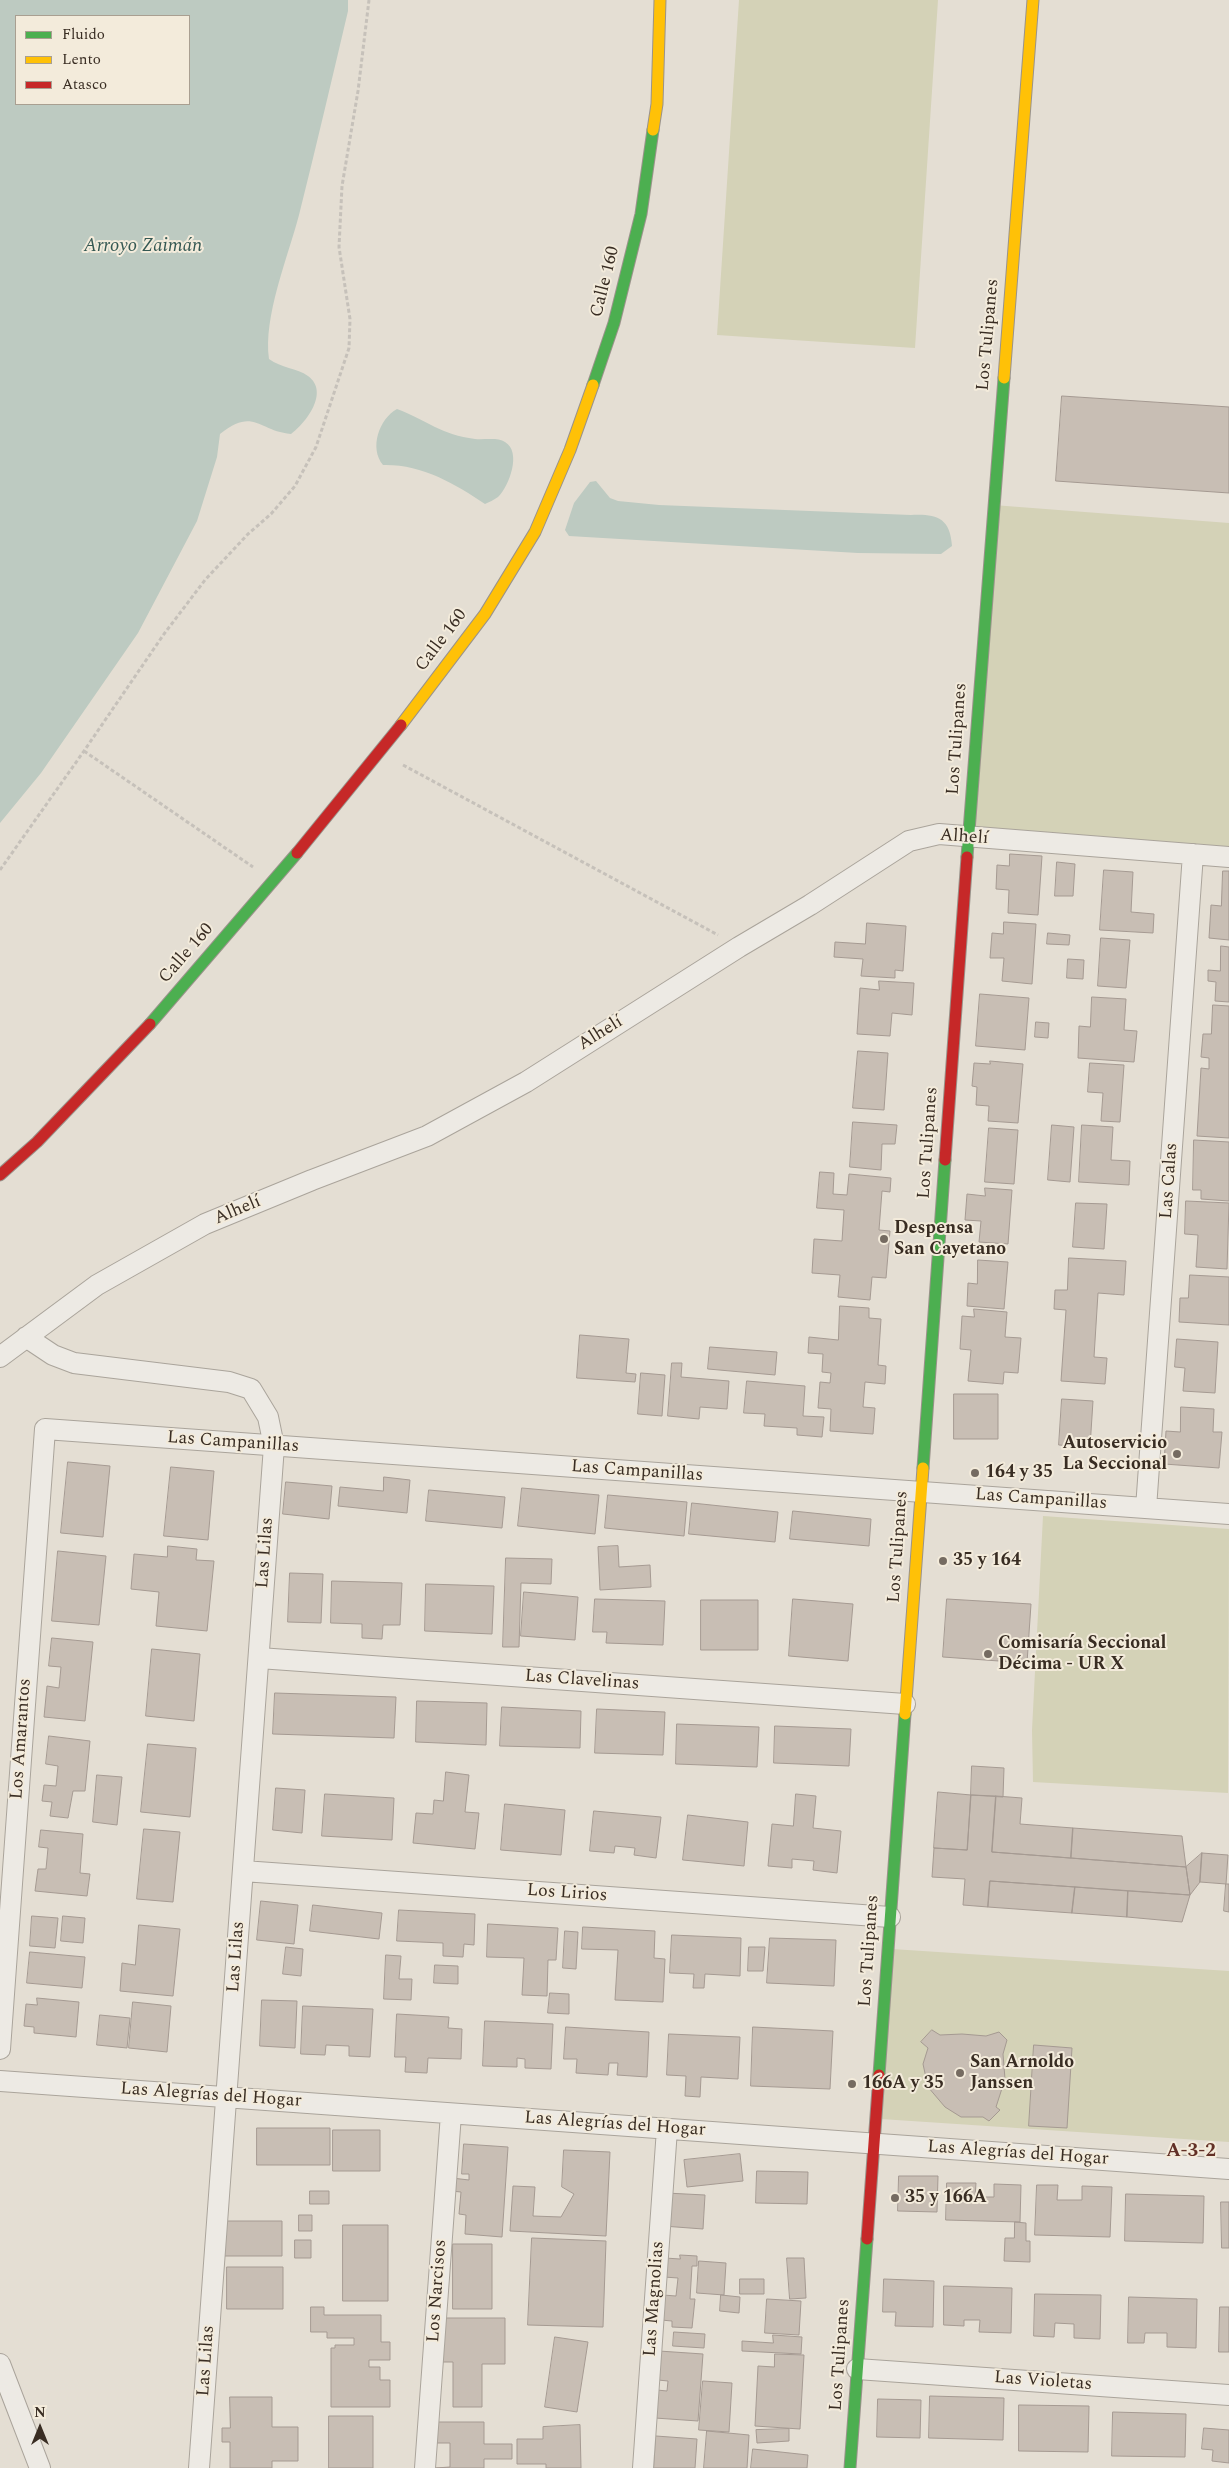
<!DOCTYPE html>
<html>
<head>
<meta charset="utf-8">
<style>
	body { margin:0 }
	#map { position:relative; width:1229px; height:2468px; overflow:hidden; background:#e4ded3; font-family:Spectral,serif }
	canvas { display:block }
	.legend { position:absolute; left:15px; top:15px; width:175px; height:90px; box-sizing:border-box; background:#f3ebdb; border:1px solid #a99f91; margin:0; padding:6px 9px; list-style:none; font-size:15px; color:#392d23 }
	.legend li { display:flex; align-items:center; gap:10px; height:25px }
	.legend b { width:25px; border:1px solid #a99f91 }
	.north { position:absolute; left:15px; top:2403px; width:50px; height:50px; -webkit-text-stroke:4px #f3ebdb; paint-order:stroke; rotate:0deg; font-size:14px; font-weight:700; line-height:20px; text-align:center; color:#392d23 }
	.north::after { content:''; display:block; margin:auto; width:18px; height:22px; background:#392d23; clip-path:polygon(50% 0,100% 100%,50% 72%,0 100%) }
</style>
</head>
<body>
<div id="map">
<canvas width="1229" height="2468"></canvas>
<ul class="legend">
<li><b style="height:6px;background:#4caf50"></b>Fluido</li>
<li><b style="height:6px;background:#ffc107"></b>Lento</li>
<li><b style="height:6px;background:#c62828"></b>Atasco</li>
</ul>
<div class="north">N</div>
</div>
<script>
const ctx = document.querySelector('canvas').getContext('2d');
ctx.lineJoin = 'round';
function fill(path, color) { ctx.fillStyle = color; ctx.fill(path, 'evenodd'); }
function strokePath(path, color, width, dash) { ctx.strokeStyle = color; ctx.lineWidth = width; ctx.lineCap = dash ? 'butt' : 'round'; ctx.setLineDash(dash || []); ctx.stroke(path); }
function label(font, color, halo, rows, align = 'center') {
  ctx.font = font + ' Spectral,serif'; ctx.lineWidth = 4; ctx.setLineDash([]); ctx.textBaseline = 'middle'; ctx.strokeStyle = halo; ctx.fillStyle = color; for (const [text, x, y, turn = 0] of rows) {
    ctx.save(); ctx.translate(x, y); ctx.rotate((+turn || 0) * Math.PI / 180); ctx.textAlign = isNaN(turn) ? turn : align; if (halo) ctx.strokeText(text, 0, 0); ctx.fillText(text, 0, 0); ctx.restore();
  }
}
fill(new Path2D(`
	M739,0H938L915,348L717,335Z
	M993,505L1229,523V857L968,838Z
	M1043,1516L1229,1529L1228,1793L1033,1782L1032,1730Z
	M892,1949L1229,1971V2142L881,2119Z`), '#d4d2b7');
fill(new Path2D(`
	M0,0H348V11C332,79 316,147 299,215C288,257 263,317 269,359C281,368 297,368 308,376C330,392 306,423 291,434C258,431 254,407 220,434L217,457L197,521L138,633L41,773L0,823ZM189,16V104H16V16Z
	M397,409C426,420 442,435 475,439C484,440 498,437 505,442C522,452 509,486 498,497C494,500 489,502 485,504C454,483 421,464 383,465C369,448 379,419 397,409Z
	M596,481L610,498L618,501L659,505L911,515C936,514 950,517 952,546L941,554L858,553L569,536L565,530L574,503L590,482Z`), '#bdcac1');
const building = new Path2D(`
	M1062,396L1229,407V493L1056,481Z
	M1010,854L1042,856L1038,915L1008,913L1009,890L996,889L997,865L1009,866Z
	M1057,862L1075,864L1073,896H1055Z
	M1104,870L1133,872L1131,912L1154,914L1153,933L1100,930Z
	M1223,871H1229V940L1209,938L1211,905L1221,906Z
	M1004,922L1036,924L1032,984L1002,981L1004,958H990L992,933L1003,934Z
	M867,923L906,926L903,971L895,970V978L861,976L863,959L834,957L835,942L865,944Z
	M1048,933L1070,935L1069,945L1047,944Z
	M1101,938L1130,940L1126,988L1098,986Z
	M1221,946L1229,947V1002L1215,1001L1216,982L1208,981V970L1220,971Z
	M1068,959L1084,960L1083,979L1067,978Z
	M879,981L914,983L912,1015L892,1013L890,1036L857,1034L860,988L879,990Z
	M980,994L1029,998L1025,1050L976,1046Z
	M1092,997L1126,999L1124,1030L1137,1031L1134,1062L1078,1058L1079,1026L1090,1027Z
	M1213,1005L1229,1006V1138L1197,1136L1201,1068L1209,1069V1058L1201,1057L1203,1034H1211Z
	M1036,1022L1049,1023L1048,1038L1035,1037Z
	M858,1051L888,1053L884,1110L853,1108Z
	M990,1061L1023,1064L1018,1123L988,1121L989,1106L976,1105L977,1087L972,1086L974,1063L990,1064Z
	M1090,1063L1124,1065L1120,1122L1101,1121L1103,1093L1088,1092Z
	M853,1122L897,1125L895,1144H882L881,1170L850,1167Z
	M1052,1125L1074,1127L1070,1182L1048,1180Z
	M1082,1125L1113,1127L1111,1160L1130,1161L1129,1185L1079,1182Z
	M989,1128L1018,1130L1014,1184L985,1182Z
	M1194,1140L1229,1142V1201L1201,1199V1190H1193Z
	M820,1172L834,1173L833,1194L847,1195L849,1174L891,1178L890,1192L882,1191L879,1230L890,1231L886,1278L872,1277L870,1300L838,1297L840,1275L812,1273L814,1239L842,1241L844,1210L817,1208Z
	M985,1188L1012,1190L1008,1244L979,1242L981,1221L965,1220L967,1194L985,1196Z
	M1186,1201L1229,1203L1227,1269L1196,1267L1198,1235L1185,1234Z
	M1076,1203L1107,1204L1104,1249L1073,1247Z
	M1069,1258L1126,1261L1124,1295L1098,1293L1094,1357L1107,1358L1105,1384L1061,1381L1066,1310L1054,1309L1055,1290H1067Z
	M978,1260L1008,1262L1004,1309L967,1306L968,1283L977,1284Z
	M1190,1275L1229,1277V1325L1179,1322L1180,1298H1188Z
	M840,1306L869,1308V1318L881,1319L878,1365L886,1366L885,1384L865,1382L863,1407L875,1408L873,1434L830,1431L831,1409L818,1408L820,1382L830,1383L831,1373L822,1372L823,1354L808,1353L809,1337L838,1340Z
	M974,1309L1007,1312L1005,1337L1021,1338L1018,1373L1004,1372L1003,1384L968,1381L971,1350L960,1349L962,1316L974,1317Z
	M580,1335L629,1339L626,1373L636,1374L635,1382L577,1378Z
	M1177,1339L1218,1342L1215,1393L1183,1391L1185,1368L1175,1367Z
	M710,1347L777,1352L775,1375L708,1369Z
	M672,1363H682L681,1377L729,1381L727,1409L700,1407L699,1419L668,1416Z
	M641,1373L665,1375L662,1416L638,1414Z
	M747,1381L805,1386L803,1416L824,1417L822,1437L797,1435V1428L764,1426L765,1414L744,1413Z
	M954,1394H998V1439H954Z
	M1062,1399L1093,1401L1090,1447L1059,1445Z
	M1181,1407L1214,1409L1213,1432H1222L1219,1468L1164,1464L1166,1431L1180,1432Z
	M68,1462L110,1466L103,1537L61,1533Z
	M171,1467L214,1471L208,1540L164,1536Z
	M384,1477L410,1480L407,1513L338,1506L340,1487L383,1491Z
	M286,1482L332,1486L329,1519L283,1514Z
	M522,1488L599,1495L595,1534L518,1526Z
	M429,1490L505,1497L502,1528L426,1521Z
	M608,1495L687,1502L684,1536L605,1528Z
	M692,1503L778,1512L775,1542L689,1534Z
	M793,1511L871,1519L869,1546L790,1539Z
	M168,1546L197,1549L196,1560L214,1561L207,1631L156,1626L159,1592L131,1589L134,1554L167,1557Z
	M618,1546L619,1567L650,1565L651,1587L600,1590L598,1547Z
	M58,1551L106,1556L99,1625L52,1621Z
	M506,1558L552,1559L551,1584L521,1583L519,1647H503Z
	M290,1573L323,1574L321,1623L288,1622Z
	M332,1581L402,1583L400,1625H383L382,1639L362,1638V1624L331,1623Z
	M426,1584L494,1586L492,1634L425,1631Z
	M524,1592L578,1597L575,1640L521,1636Z
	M595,1599L665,1601L663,1645L606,1643L607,1632H593Z
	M793,1599L853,1604L848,1661L789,1656Z
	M947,1599L1031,1604L1027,1663L943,1657Z
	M701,1600H758V1650H701Z
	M52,1638L93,1642L85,1721L44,1717L47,1686L59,1688L61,1667L49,1666Z
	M152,1649L200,1654L194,1721L146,1716Z
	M275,1693L396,1697L394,1738L273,1734Z
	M417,1701L487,1703L486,1745L416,1742Z
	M502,1707L581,1711L580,1748L500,1746Z
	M597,1709L665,1712L663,1755L595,1753Z
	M677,1724L759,1727L757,1767L676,1764Z
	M775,1726L851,1729L849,1766L774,1763Z
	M49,1736L90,1741L85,1791H73L68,1818L50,1816L52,1802L42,1801L44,1785L56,1786L58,1766L46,1764Z
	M148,1744L196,1748L190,1817L141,1812Z
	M972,1766L1004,1768L1003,1797L971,1795Z
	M446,1772L469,1775L465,1812L479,1813L475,1849L413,1843L416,1813L433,1814L434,1800L443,1801Z
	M97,1775L122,1777L117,1825L93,1822Z
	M276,1788L305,1790L302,1833L273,1830Z
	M938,1792L971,1795L967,1850L934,1848Z
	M325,1794L394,1798L392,1840L322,1836Z
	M796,1794L816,1796L813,1828L841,1831L837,1873L813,1870L814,1861L792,1859V1868L768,1866L772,1824L793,1826Z
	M971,1795L996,1796L992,1852L1186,1867L1190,1895L990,1881L988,1907L963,1905L965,1879L932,1877L934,1848L967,1850Z
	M996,1796L1022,1798L1020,1824L1073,1828L1071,1858L992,1852Z
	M505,1804L565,1810L561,1855L501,1850Z
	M594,1811L661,1817L656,1858L634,1855L635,1848L615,1846L614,1853L590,1851Z
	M688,1815L748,1822L744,1866L683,1860Z
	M1073,1828L1182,1836L1186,1867L1071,1858Z
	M144,1829L180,1832L173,1902L137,1899Z
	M41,1830L83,1834L80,1873L90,1874L87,1896L35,1891L38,1869H46L48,1848L39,1847Z
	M1202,1853L1200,1882L1190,1895L1186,1867Z
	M1202,1853L1228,1855L1226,1884L1200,1882Z
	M990,1881L1075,1887L1072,1913L988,1907Z
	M1226,1884H1229V1912L1224,1911Z
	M1075,1887L1128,1891L1127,1917L1072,1913Z
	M1128,1891L1190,1895L1182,1922L1127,1917Z
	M261,1901L298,1905L294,1944L257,1940Z
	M313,1905L382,1913L379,1939L310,1931Z
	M399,1910L475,1914L474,1945L464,1944L463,1957L443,1956V1943L397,1941Z
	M32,1916L58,1918L55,1948L30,1946Z
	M63,1916L85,1918L83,1943L61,1941Z
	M488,1924L558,1928L556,1960H548L547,1996L522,1995L524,1958L487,1957Z
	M139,1925L180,1929L173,1996L120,1991L122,1963L135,1965Z
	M583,1927L655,1931L654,1958L665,1959L663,2002L615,2000L618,1950L582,1949Z
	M565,1931L578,1932L576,1969L563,1968Z
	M672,1935L741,1938L740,1976L705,1974L704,1988H693L694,1974L670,1973Z
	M770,1938L836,1940L834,1986L767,1983Z
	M286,1947L303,1949L301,1976L283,1974Z
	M749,1947H765L763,1971H748Z
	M30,1952L85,1957L82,1988L27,1983Z
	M386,1955L401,1956L399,1979H412L411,2000L384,1999Z
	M435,1965L458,1966V1984L434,1983Z
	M550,1993L569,1994V2014L548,2013Z
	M37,1998L79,2002L76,2037L34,2033V2027L24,2026L26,2004L37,2005Z
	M262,2000L297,2001L295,2048L260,2046Z
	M133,2002L171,2006L167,2052L129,2048Z
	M303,2006L373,2009L370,2057L349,2056V2046L326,2045L325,2055L301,2054Z
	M397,2014L449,2017L448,2028L462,2029L461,2059L428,2058L427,2073L405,2072L406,2057H395Z
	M100,2015L130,2018L127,2048L97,2045Z
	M485,2021L553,2024L551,2069L525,2068V2059L517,2058V2067L483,2066Z
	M566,2027L649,2032L647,2077L617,2075L618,2063H609L608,2075L576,2073L577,2059H564Z
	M753,2027L833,2031L830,2089L751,2086Z
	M932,2030L940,2035L962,2034L986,2036L999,2032L1007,2040L1003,2054L1005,2079L996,2107L1000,2110L989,2121L983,2117H961L945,2107L928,2087L923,2064L928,2048L921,2042Z
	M669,2034L740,2037L738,2079L701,2077L700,2097L685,2096L686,2076L667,2075Z
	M1034,2045L1072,2048L1067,2128L1029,2126Z
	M257,2128H330V2165H257Z
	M333,2130H380V2171H333Z
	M464,2144L508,2147L502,2237L465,2234L466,2215L459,2214L461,2192L451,2191L452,2178L469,2180V2174H462Z
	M564,2150L610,2152L606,2236L510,2231L513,2186L535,2187L533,2216L561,2217L574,2194L562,2187Z
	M740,2154L743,2181L687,2187L684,2160Z
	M757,2171L808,2172L807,2204L756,2203Z
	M899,2176H938L937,2212L898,2211Z
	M947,2183H976L975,2197H994V2184L1021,2185L1020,2222L946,2220Z
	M1037,2185H1058L1057,2200H1082V2186L1112,2187L1110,2237L1035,2235Z
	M310,2191H329V2204H310Z
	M666,2193L705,2195L703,2229L663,2226Z
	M1126,2194L1204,2196L1203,2243L1125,2241Z
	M1221,2202H1229V2248H1222Z
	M299,2215H312V2231H299Z
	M223,2221H282V2256H223Z
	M1015,2222L1026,2223V2241H1030V2262L1004,2261L1005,2238H1014Z
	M343,2225H388V2301H343Z
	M532,2238L606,2241L603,2327L528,2325Z
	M295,2240H311V2258H295Z
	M453,2244H492V2309H453Z
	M680,2255L697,2256V2266H692L690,2299H695L692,2328L672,2327V2321L661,2320L663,2295L676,2296L678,2278L664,2277L665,2258L680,2259Z
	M787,2258H804L806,2298L790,2299Z
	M699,2261L726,2263L724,2295L697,2293Z
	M227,2267H283V2309H227Z
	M740,2279H764V2294H740Z
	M884,2279L934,2281L933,2327L895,2326L896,2312H883Z
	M944,2286L1012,2288L1011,2333L979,2332L980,2320H964V2326L944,2325Z
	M1035,2294L1101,2295L1100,2339L1074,2338V2324L1055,2323L1054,2337L1034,2336Z
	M721,2295L740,2297L739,2313L720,2311Z
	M1129,2297L1197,2299L1196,2348L1167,2347V2333H1145L1144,2343H1128Z
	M767,2299L801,2301L799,2335L765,2333Z
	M311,2307H324V2315H381V2342H390V2360H369V2367H380V2380H390V2407H331V2348H335V2345H354V2338H327V2332H311Z
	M1220,2307H1229V2352H1219Z
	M437,2318H505V2364H482V2407H453V2362H437Z
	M674,2332L705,2334L704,2348L673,2346Z
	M773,2335L802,2337L801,2354L742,2351V2341L773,2343Z
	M555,2337L588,2342L577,2412L545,2407Z
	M659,2351L703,2354L698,2421L655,2418L657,2390L667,2391L668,2381L658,2380Z
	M775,2354L804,2355L800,2429L755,2426L758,2366L774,2367Z
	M703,2381L732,2383L729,2432L699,2430Z
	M930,2396L1004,2398L1003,2440L929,2438Z
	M230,2397H272V2427H298V2461H272V2468H230V2442H222V2428H230Z
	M878,2399L921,2400L920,2438L877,2437Z
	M1019,2405L1089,2406L1088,2452L1019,2451Z
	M1113,2412L1186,2414L1185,2457L1112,2456Z
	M329,2416H373V2468H329Z
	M436,2422H484V2444H512V2459H484V2468H436L450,2467V2443H436Z
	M580,2425L581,2468H546V2464H517V2439H543V2427Z
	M1204,2428L1229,2430V2463L1212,2461L1213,2450L1202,2449Z
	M789,2429V2441L757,2443L756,2430Z
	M707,2431L749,2435L747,2468H704Z
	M656,2436L697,2439L695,2468H654Z
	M753,2449L808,2455L807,2468H751Z`);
fill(building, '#c8beb4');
strokePath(building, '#a59a92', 1);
const street = new Path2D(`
	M26,1337L53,1355L74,1363L229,1382L251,1389L268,1417L274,1446L199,2468
	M0,1357L97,1285L205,1224L312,1180L427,1136L526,1082L739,947L810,905L909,841L939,834L1229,857
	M1146,1508L1193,854
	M259,1658L905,1704
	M243,1871L890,1917
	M0,2049L45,1429L1229,1514
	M0,2081L1229,2169
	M0,2364L40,2468
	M857,2369L1229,2395
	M425,2468L451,2114
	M643,2468L667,2129`);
const fast = new Path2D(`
	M593,385L614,323L641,214L653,130
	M967,857L1004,378
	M150,1024L297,853
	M923,1468L945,1160
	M879,2075L905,1714
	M850,2468L867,2239`);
const slow = new Path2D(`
	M653,130L657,104L660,0
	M1004,378L1033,0
	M401,725L485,614L535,532L570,450L593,385
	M905,1714L923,1468`);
const jam = new Path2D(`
	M297,853L401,725
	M945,1160L967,857
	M0,1175L37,1142L150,1024
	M867,2239L879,2075`);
strokePath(street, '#aaa49b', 22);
strokePath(fast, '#9a938b', 13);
strokePath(slow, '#9a938b', 13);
strokePath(jam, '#9a938b', 13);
strokePath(new Path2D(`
	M84,751L253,867
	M403,765L718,935
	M0,870L84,751L164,634L205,580L248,534L271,514L295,486L316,447L349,348L350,319L339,247L342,186L358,91L369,0`), '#c6c1ba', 3, [4, 2.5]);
strokePath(street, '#edeae4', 20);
strokePath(fast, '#4caf50', 11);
strokePath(slow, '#ffc107', 11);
strokePath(jam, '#c62828', 11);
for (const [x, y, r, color] of [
	[884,1239,5,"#756b61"],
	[1177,1454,5,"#756b61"],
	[975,1473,5,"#756b61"],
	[943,1561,5,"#756b61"],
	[988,1654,5,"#756b61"],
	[960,2073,5,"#756b61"],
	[852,2084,5,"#756b61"],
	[895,2198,5,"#756b61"]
]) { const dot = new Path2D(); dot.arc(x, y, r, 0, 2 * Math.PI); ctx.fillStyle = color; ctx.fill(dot); strokePath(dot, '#f3ebdb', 2); }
label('18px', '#392d23', '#f3ebdb', [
	["Calle 160",606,282,-76],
	["Los Tulipanes",989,335,-85],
	["Calle 160",442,641,-53],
	["Los Tulipanes",958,739,-86],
	["Alhelí",964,838,4],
	["Calle 160",187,954,-49],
	["Alhelí",601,1034,-32],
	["Los Tulipanes",929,1143,-86],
	["Las Calas",1170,1181,-86],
	["Alhelí",238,1211,-23],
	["Las Campanillas",233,1443,4],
	["Las Campanillas",637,1472,4],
	["Las Campanillas",1041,1500,4],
	["Los Tulipanes",899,1547,-86],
	["Las Lilas",266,1553,-86],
	["Las Clavelinas",582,1681,4],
	["Los Amarantos",22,1739,-86],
	["Los Lirios",567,1894,4],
	["Los Tulipanes",870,1951,-86],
	["Las Lilas",237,1957,-86],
	["Las Alegrías del Hogar",211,2096,4],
	["Las Alegrías del Hogar",615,2125,4],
	["Las Alegrías del Hogar",1018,2154,4],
	["Los Narcisos",438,2291,-86],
	["Las Magnolias",655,2299,-86],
	["Los Tulipanes",841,2355,-86],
	["Las Lilas",207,2361,-86],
	["Las Violetas",1043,2382,4]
]);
label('bold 18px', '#392d23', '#f3ebdb', [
	["Despensa",894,1229],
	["San Cayetano",894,1250],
	["Autoservicio",1167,1444,"right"],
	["La Seccional",1167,1465,"right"],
	["164 y 35",985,1473],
	["35 y 164",953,1561],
	["Comisaría Seccional",998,1644],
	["Décima - UR X",998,1665],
	["San Arnoldo",970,2063],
	["Janssen",970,2084],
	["166A y 35",862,2084],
	["35 y 166A",905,2198]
], 'left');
label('italic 19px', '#345853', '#f3ebdb', [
	["Arroyo Zaimán",143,247]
]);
label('bold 19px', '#623026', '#f3ebdb', [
	["A-3-2",1191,2152]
]);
</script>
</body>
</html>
